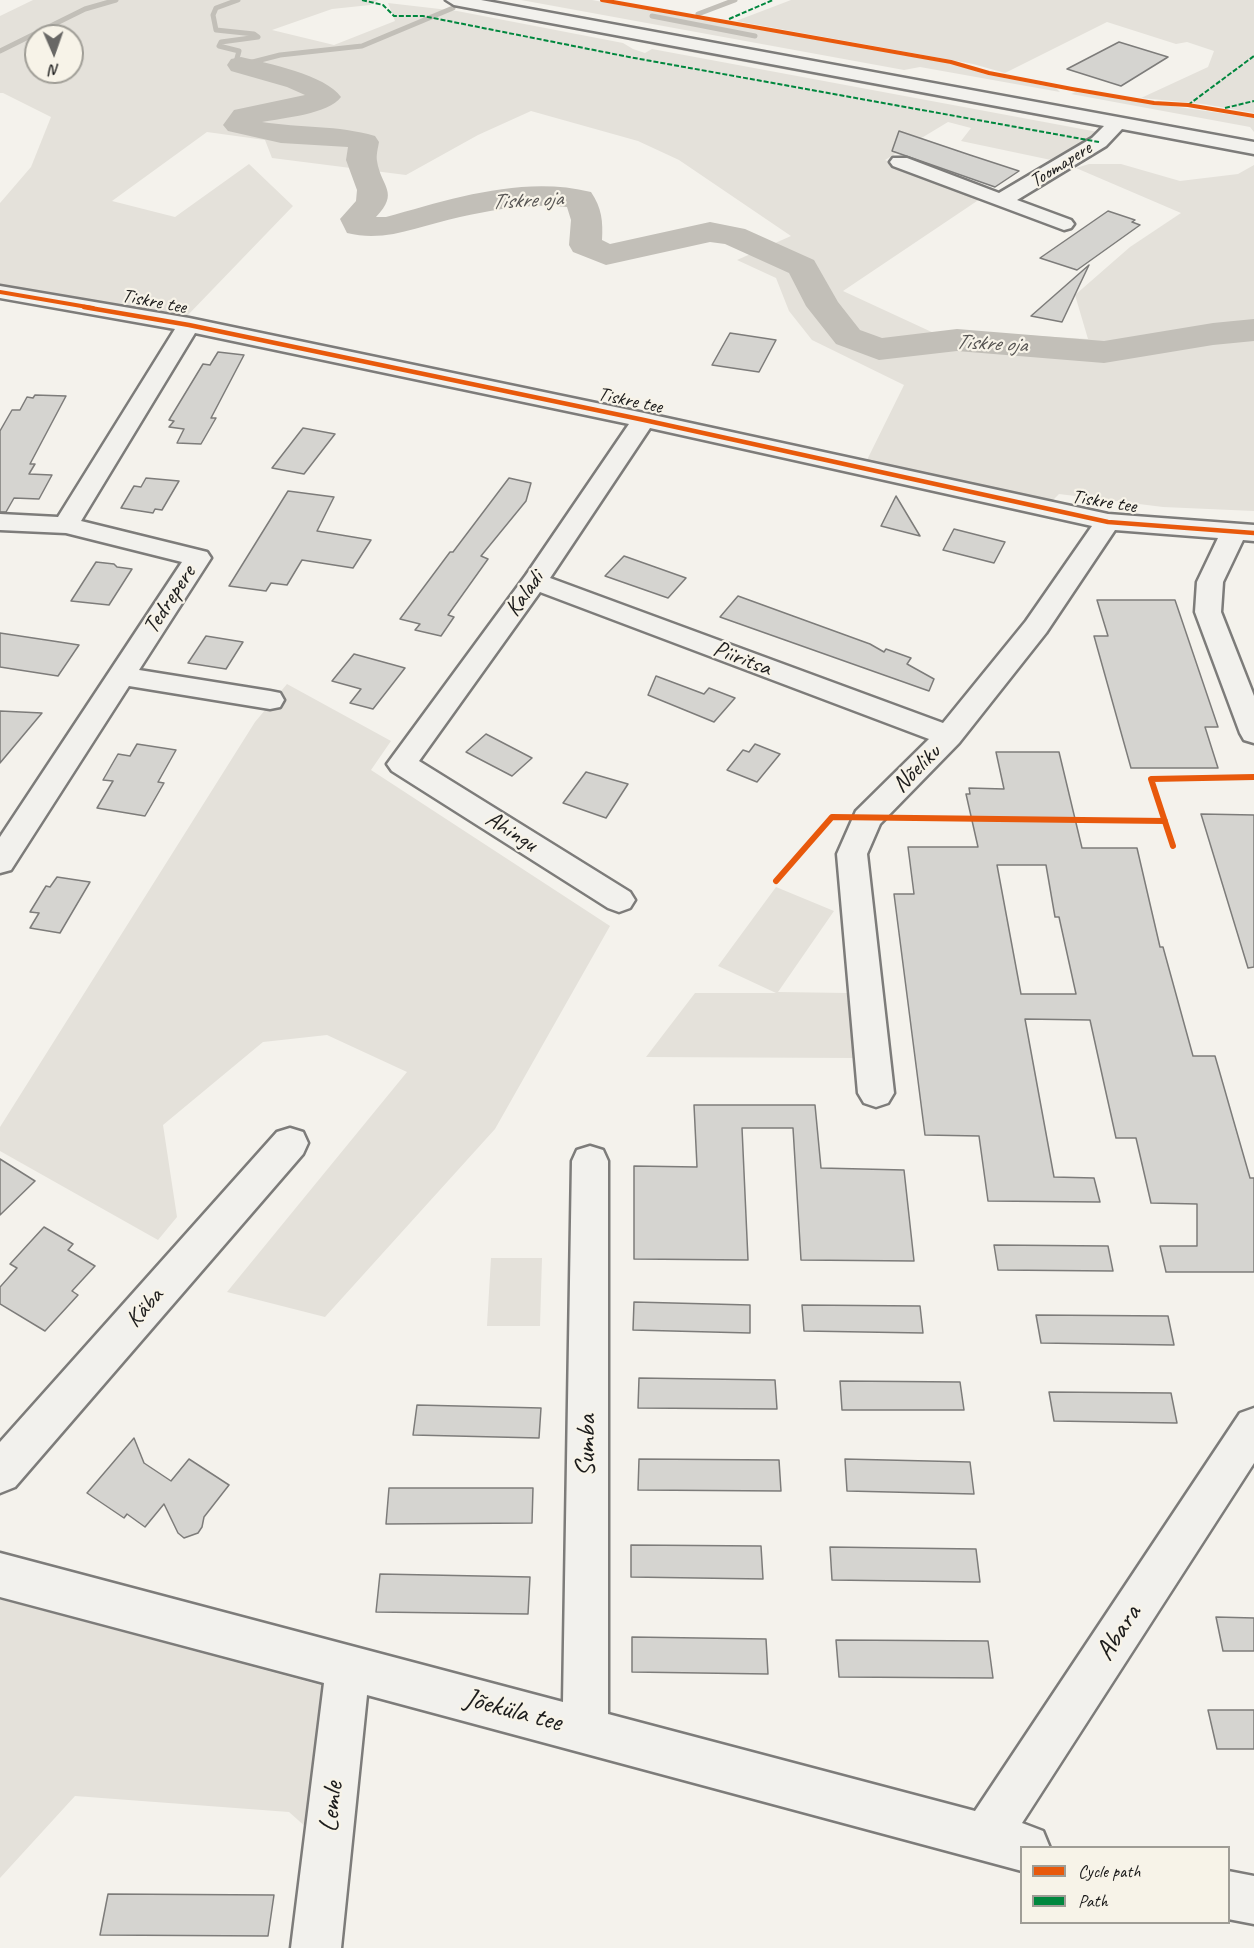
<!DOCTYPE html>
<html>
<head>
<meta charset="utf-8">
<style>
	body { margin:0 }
	#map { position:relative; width:1254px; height:1948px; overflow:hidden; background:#f4f2ec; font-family:Caveat,sans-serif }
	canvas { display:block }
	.legend { position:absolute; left:1020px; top:1846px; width:210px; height:78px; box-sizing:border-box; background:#f7f3e8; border:2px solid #9f9d96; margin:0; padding:8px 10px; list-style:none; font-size:18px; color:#1c1c1c }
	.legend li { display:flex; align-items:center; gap:12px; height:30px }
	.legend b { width:30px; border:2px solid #9f9d96 }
	.north { position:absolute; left:24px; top:24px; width:60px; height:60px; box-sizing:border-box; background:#f7f3e8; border:2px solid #9f9d96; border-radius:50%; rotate:178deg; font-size:16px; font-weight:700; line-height:24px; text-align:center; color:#1c1c1c }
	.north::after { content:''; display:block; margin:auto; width:21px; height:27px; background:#686765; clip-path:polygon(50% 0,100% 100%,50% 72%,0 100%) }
</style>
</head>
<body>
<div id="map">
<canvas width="1254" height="1948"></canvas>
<ul class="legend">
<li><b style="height:8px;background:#e8590c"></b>Cycle path</li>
<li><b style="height:8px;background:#00873e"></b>Path</li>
</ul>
<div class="north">N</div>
</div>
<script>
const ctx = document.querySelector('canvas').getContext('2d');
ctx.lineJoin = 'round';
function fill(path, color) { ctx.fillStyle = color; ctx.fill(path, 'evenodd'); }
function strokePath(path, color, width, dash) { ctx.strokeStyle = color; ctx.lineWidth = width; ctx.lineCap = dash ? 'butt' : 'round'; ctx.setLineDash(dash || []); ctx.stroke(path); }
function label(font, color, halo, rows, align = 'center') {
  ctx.font = font + ' Caveat,sans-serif'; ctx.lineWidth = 4.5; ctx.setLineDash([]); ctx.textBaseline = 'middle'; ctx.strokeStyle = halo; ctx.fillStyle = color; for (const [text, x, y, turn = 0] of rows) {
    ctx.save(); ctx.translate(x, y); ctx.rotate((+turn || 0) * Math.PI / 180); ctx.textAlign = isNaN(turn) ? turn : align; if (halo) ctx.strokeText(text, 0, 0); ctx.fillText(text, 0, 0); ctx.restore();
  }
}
fill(new Path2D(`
	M33,0H378L370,5L332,9L272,30L334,45L395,21L388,3L457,11L623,43L633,49L645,53L652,49L1098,132L1087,143L1051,160L961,141L971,128L948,122L885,160L980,199L843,291L936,334L958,331L1088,339L1075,295L1130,247L1181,213L1076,168L1089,164H1121L1180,181L1238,174L1254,165V323L1242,324L1231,341L1254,339V511L1163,507L1059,494L1052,501L867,460L904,385L812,340L789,311L776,278L737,260L791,236L679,160L638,141L531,111L478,135L406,175L272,158L265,140L207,132L112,201L175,217L249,164L293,206L186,317L0,285V203L31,167L51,117L3,93H0V16ZM36,36H72V72H36Z
	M521,0H592L954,64L984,74L1056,88L1060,92L920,67L904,70Z
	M791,0H1254V113L1203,104L1141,98L1208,67L1214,51L1187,42L1176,44L1107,22L1005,73L973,64L736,21Z
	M666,44L1091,122L1100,128L652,45Z
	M1076,92L1254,118V132L1250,127L1071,94Z
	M287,684L391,741L371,770L610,926L495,1129L325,1317L227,1292L407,1072L327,1035L263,1042L163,1125L177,1217L158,1240L0,1151V1127L255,722Z
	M776,887L834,911L778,992L847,993L853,1058L646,1057L695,993H776L718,966Z
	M491,1258H542L540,1326H487Z
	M0,1599L324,1686L316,1836L289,1812L75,1796L0,1878Z`), '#e4e1da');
strokePath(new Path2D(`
	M238,0L216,8L213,15L216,30L254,34L258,37L221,42L219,46L239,51L236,62L241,65L280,55L362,46L453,8
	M698,14L735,0
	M652,16L755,36
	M0,51L85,9L116,0`), '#c2bfb8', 5);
fill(new Path2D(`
	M241,57C267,63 326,75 341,97C329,114 283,118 262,122C300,128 338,125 375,136L379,142C378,148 376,155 377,161C381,187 400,192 376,217H386C451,199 523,175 591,192C602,208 603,222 602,240L610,244L710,222L745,229L814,260L838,302L860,330L882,338L957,329L1104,341L1213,323L1254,319V341L1213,345L1104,363L957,351L879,360L836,344L806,306L789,273L725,244L710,242L606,265L573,252L569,245L571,220L567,207C531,203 496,209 460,217C421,225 387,243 347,233L340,219L356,201L357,190L346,160L348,147L281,143L228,131L223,125L234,110L305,95L287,87L231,71L227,65L231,59Z`), '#c2bfb8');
const building = new Path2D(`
	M1119,42L1168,57L1121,86L1067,69Z
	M899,131L970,155L1019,171L995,187L892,151Z
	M1108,211L1135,220L1132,222L1140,225L1077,270L1040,258Z
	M1089,265L1062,322L1031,316Z
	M730,333L776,340L759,372L712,365Z
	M218,352L244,355L211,418H216L201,444L177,443L184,429L169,427L174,421L169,420L203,364L210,365Z
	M35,395L66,396L30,464H35L29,474L52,475L39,499L14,498L6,512H0V431L12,410H20L27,397L33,398Z
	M303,428L335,434L304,474L272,468Z
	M146,478L179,481L162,510L155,509L153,513L121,508L134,486L141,487Z
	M509,478L531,483L526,501L481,556L488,559L448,615L454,617L441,636L415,630L420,624L400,619L450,552H453Z
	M288,491L334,497L317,531L371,540L353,568L302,560L287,585L271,583L266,591L229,586Z
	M896,496L920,536L881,526Z
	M954,529L1005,542L994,563L943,550Z
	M624,556L686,578L668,598L605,576Z
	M96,562L114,564L117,567L132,569L109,605L71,601Z
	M738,596L870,644L884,652L886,649L911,658L907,664L934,679L929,691L720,617Z
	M1097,600H1175L1218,727H1205L1218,768H1131L1094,636H1108Z
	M0,633L53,641L79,645L58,676L0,667Z
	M206,636L243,642L226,669L188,663Z
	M354,654L405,668L373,709L350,703L361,689L332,681Z
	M656,676L704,694L709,688L735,698L714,722L648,695Z
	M0,711L42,713L0,763Z
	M486,734L532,758L512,776L466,752Z
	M137,744L176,750L158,782L164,783L145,816L97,808L113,781L103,780L118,754L130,756Z
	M755,744L780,754L757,782L727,770L743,750L749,752Z
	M996,752H1059L1082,848H1137L1160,947H1163L1193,1056H1215L1250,1178H1254V1272H1166L1160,1246H1197V1204L1151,1203L1136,1138H1116L1090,1020L1025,1019L1054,1177L1094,1178L1100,1202L988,1201L979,1136L925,1135L894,894H914L908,847H978L966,794H970L969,788L1004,789ZM997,865H1046L1055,917H1059L1076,994H1021Z
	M586,772L628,784L606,818L563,803Z
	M1201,814L1254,815V967L1248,968Z
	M57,877L90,882L60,933L30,928L39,913L30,912L46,886L50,887Z
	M694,1105H815L821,1168L904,1170L914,1261L801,1260L793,1128H742L748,1260L634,1259V1166L697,1167Z
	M0,1159L35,1181L0,1215Z
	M44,1227L73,1244L68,1250L95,1266L72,1291L78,1295L45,1331L0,1304V1287L17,1268L10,1264Z
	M994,1245L1108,1246L1113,1271L998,1270Z
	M634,1302L750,1305V1333L633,1330Z
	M802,1305L920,1306L923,1333L804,1331Z
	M1036,1315L1168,1316L1174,1345L1041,1343Z
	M639,1378L775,1380L777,1409L638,1408Z
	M840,1381L960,1382L964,1410H842Z
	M1049,1392L1171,1393L1177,1423L1054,1421Z
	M417,1405L541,1408L539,1438L413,1435Z
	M134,1438L144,1463L171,1481L189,1459L229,1485L204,1517L202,1527L198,1533L184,1538L178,1533L164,1504L145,1527L127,1514L124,1518L87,1493Z
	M639,1459L779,1460L781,1491L638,1490Z
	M845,1459L970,1462L974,1494L847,1491Z
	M389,1488H533L532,1523L386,1524Z
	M631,1545L761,1546L763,1579L631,1577Z
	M830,1547L976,1549L980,1582L832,1580Z
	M380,1574L530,1577L528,1614L376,1612Z
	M1216,1617L1254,1618V1651H1223Z
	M632,1637L766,1639L768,1674L632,1672Z
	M836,1640L988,1641L993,1678L839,1677Z
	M1208,1710H1254V1749H1217Z
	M108,1894L274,1895L268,1936L100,1935Z`);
fill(building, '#d5d4d0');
strokePath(building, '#7d7c7a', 1.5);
const minor = new Path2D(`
	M446,0H481L1254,142V154L1122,129L1106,146L1017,200L1071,220L1074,224L1071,228L1064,230L893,166L890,162L893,158H907L999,193L1092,138L1104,126L454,5Z
	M0,286L189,318L644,413L1108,514L1254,525V541L1243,540L1223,582L1221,612L1254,696V743L1244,740L1240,733L1195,612L1197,582L1218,538L1115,530L1046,633L959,743L880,824L867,854L894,1093L888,1103L876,1107L864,1103L858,1093L837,854L856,811L929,739L540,592L419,761L630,892L635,900L630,908L619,912L608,908L392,771L387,764L526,575L629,424L195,333L81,521L207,552L211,558L139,670L270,691L280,693L284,700L280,707L270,709L129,686L11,870L0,873V837L182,562L66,533L0,530V514L58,517L175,329L0,298ZM650,428L1092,526L1026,621L943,723L550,578Z
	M290,1128L303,1132L308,1143L303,1154L15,1487L0,1493V1442L277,1132Z
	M590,1146L603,1150L608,1161V1714L975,1811L1240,1413L1254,1408V1463L1022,1823L1043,1831L1050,1848H1022V1871L367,1695L341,1948H291L324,1683L0,1597V1553L563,1702L572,1161L577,1150Z
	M1228,1871L1254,1876V1924L1228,1919Z`);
strokePath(minor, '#7d7c7a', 5);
fill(minor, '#f2f1ed');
strokePath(new Path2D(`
	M362,0L383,5L394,16H423L629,57L1099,142
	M729,19L773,0
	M1188,105L1254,56
	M1225,108L1254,101`), '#00873e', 2, [5, 2]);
strokePath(new Path2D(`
	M602,0L951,62L989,73L1072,89L1154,103L1188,105L1254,116
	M0,292L93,308`), '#e8590c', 4);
strokePath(new Path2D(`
	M84,307L189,325L644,420L1108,522L1254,533`), '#e8590c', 4.5);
strokePath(new Path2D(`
	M1173,846L1151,779L1254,777
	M776,881L832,817L1165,821`), '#e8590c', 6);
label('20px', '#1c1c1c', '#f7f3e8', [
	["Toomapere",1061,165,-32],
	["Tiskre tee",154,302,11],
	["Tiskre tee",630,401,12],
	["Tiskre tee",1104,502,9]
]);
label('italic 22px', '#565452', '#f7f3e8', [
	["Tiskre oja",527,201,-3],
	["Tiskre oja",991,344,3]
]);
label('24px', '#1c1c1c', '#f7f3e8', [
	["Kaladi",525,594,-55],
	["Tedrepere",170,600,-57],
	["Piiritsa",742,659,21],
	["Nõeliku",917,769,-45],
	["Ahingu",511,832,32],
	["Käba",145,1308,-49]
]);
label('28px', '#1c1c1c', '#f7f3e8', [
	["Sumba",587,1446,-89],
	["Abara",1119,1633,-57],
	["Jõeküla tee",513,1711,15],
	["Lemle",332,1807,-84]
]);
</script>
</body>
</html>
